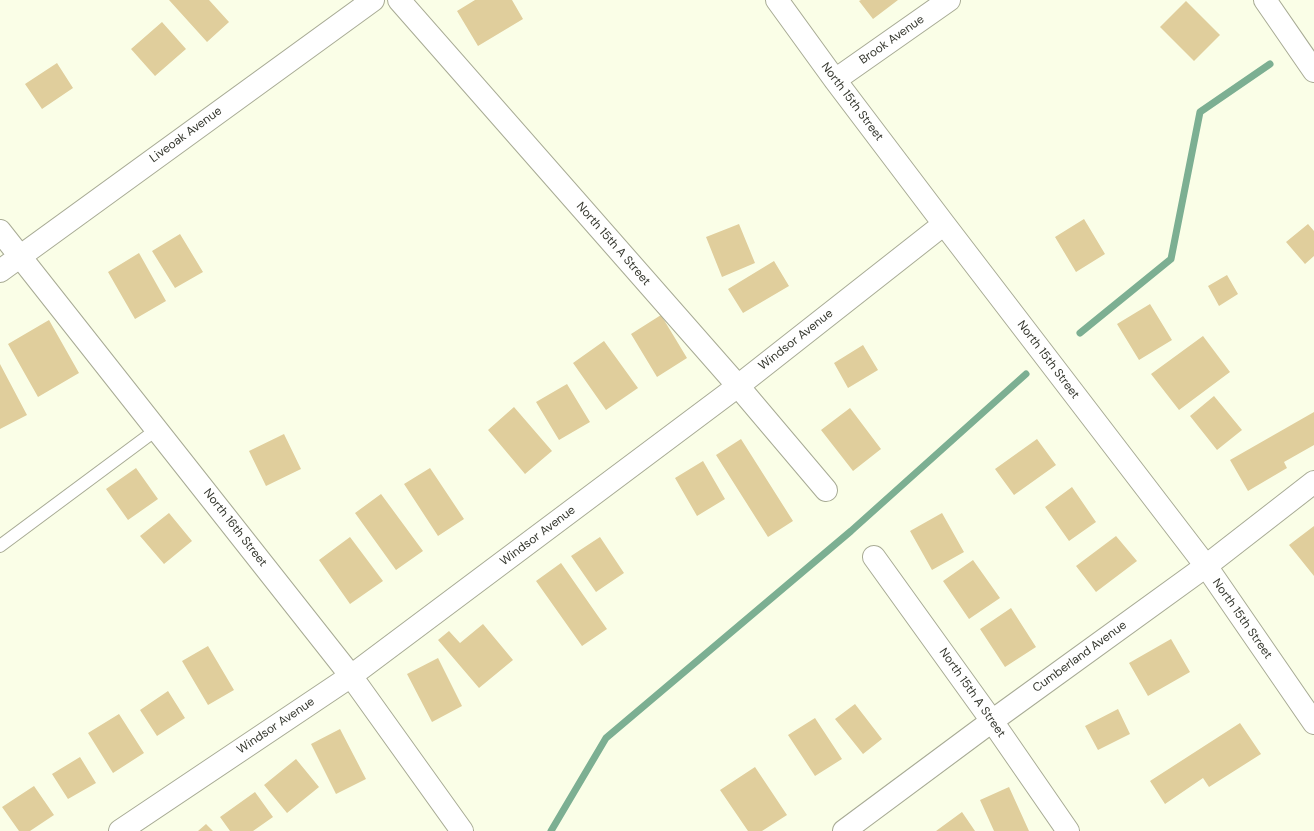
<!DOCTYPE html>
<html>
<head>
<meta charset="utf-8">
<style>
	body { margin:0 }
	canvas { display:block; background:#fafee7 }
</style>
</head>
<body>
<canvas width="1314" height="831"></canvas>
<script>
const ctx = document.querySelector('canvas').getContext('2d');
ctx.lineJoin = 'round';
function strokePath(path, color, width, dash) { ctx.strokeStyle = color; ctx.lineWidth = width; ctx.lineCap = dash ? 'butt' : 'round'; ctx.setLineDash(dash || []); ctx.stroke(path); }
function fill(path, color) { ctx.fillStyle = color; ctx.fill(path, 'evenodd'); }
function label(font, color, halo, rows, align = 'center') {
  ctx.font = font + ' "DM Sans",sans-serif'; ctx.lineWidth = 4; ctx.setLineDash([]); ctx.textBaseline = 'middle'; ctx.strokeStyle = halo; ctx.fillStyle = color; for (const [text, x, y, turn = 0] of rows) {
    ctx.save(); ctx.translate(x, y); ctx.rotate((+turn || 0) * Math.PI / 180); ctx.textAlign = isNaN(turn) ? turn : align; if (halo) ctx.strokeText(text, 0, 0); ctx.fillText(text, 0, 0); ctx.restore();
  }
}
strokePath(new Path2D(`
	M1080,333L1171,259L1200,112L1270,64
	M551,831L606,738L851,531L1026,374`), '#7caf92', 7);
fill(new Path2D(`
	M169,0H209L229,22L207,42Z
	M475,0H512L523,19L478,46L457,11Z
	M861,0H898L873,19L859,1Z
	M1186,1L1220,35L1194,61L1160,27Z
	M162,22L186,49L155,76L131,49Z
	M57,63L73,88L42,109L25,84Z
	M1084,219L1105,254L1076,272L1055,237Z
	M739,224L755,263L722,277L706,237Z
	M1308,224L1314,231V256L1305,264L1286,242Z
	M180,234L203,272L175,288L152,251Z
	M139,253L166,301L135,319L108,272Z
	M774,261L789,286L743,313L728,289Z
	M1227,275L1238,294L1219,306L1208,286Z
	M1150,304L1172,340L1139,360L1117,324Z
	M661,315L687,358L657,377L631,334Z
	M49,320L79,373L38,397L8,344Z
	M1203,336L1230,372L1179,410L1151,374Z
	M604,341L638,388L606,410L573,363Z
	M863,345L878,370L848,388L834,363Z
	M0,364L27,415L0,429Z
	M567,384L590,422L559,440L536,402Z
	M1214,396L1242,430L1217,450L1190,416Z
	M514,407L552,451L525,474L488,430Z
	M850,408L881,449L853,471L821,430Z
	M1314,412V445L1284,462L1287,468L1248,491L1230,460Z
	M284,434L301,469L266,486L249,451Z
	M741,439L793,521L768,537L716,455Z
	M1037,439L1056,465L1014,495L995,469Z
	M703,461L725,499L697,516L675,478Z
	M136,468L158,499L128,520L106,489Z
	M430,468L464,519L438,536L404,484Z
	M1072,487L1096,522L1069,541L1045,507Z
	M381,494L423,551L396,570L355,513Z
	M169,513L192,541L164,564L140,536Z
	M942,513L964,552L932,570L910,531Z
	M1314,526V576L1289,545Z
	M1116,536L1137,561L1096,592L1076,566Z
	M350,537L383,581L350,604L319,560Z
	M600,537L624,573L596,592L571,556Z
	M973,560L1000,598L969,619L943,581Z
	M561,563L607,629L582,646L536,581Z
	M1011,608L1036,647L1005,667L980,629Z
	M483,624L513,660L479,688L438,640L449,631L460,643Z
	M1171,639L1190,672L1148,696L1129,663Z
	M208,646L234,690L208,705L182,661Z
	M438,658L462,706L432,722L407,674Z
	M168,691L185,718L157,736L140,710Z
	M855,704L882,739L863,754L835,719Z
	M1118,709L1130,734L1098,750L1085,726Z
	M119,714L144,753L113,773L88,733Z
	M815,718L842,759L815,776L788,735Z
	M1240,723L1261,754L1209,787L1203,778L1165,804L1150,781Z
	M340,729L366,779L336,794L311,744Z
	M80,757L96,783L68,799L52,774Z
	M296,759L319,787L287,813L264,785Z
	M755,767L787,815L762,831H748L720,790Z
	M34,786L54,815L30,831H19L2,807Z
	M1009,787L1029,831H994L980,800Z
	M255,792L273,817L253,831H230L220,817Z
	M962,812L975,831H936Z
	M206,824L213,831H198Z`), '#e0ce9c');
const lane = new Path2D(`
	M0,546L156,430`);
const street = new Path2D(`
	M399,0L738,386L826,490
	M777,0L835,80L944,224L1206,566L1314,723
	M1265,0L1314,71
	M835,80L949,0
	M0,231L351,676L462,831
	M0,271L373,0
	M874,557L992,721L1068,831
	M120,831L351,676L738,386L944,224
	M844,831L992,721L1206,566L1314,482`);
strokePath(lane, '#a8ab95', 14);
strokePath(street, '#a8ab95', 24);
strokePath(lane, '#fff', 12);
strokePath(street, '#fff', 22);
label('12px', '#34362d', '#fff', [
	["Brook Avenue",892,40,-35],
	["North 15th Street",852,102,53],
	["Liveoak Avenue",186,135,-36],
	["North 15th A Street",613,244,49],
	["Windsor Avenue",796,340,-38],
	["North 15th Street",1048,360,53],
	["North 16th Street",235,528,52],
	["Windsor Avenue",538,536,-37],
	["North 15th Street",1242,619,55],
	["Cumberland Avenue",1080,657,-36],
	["North 15th A Street",972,693,55],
	["Windsor Avenue",276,726,-34]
]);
</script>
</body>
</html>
